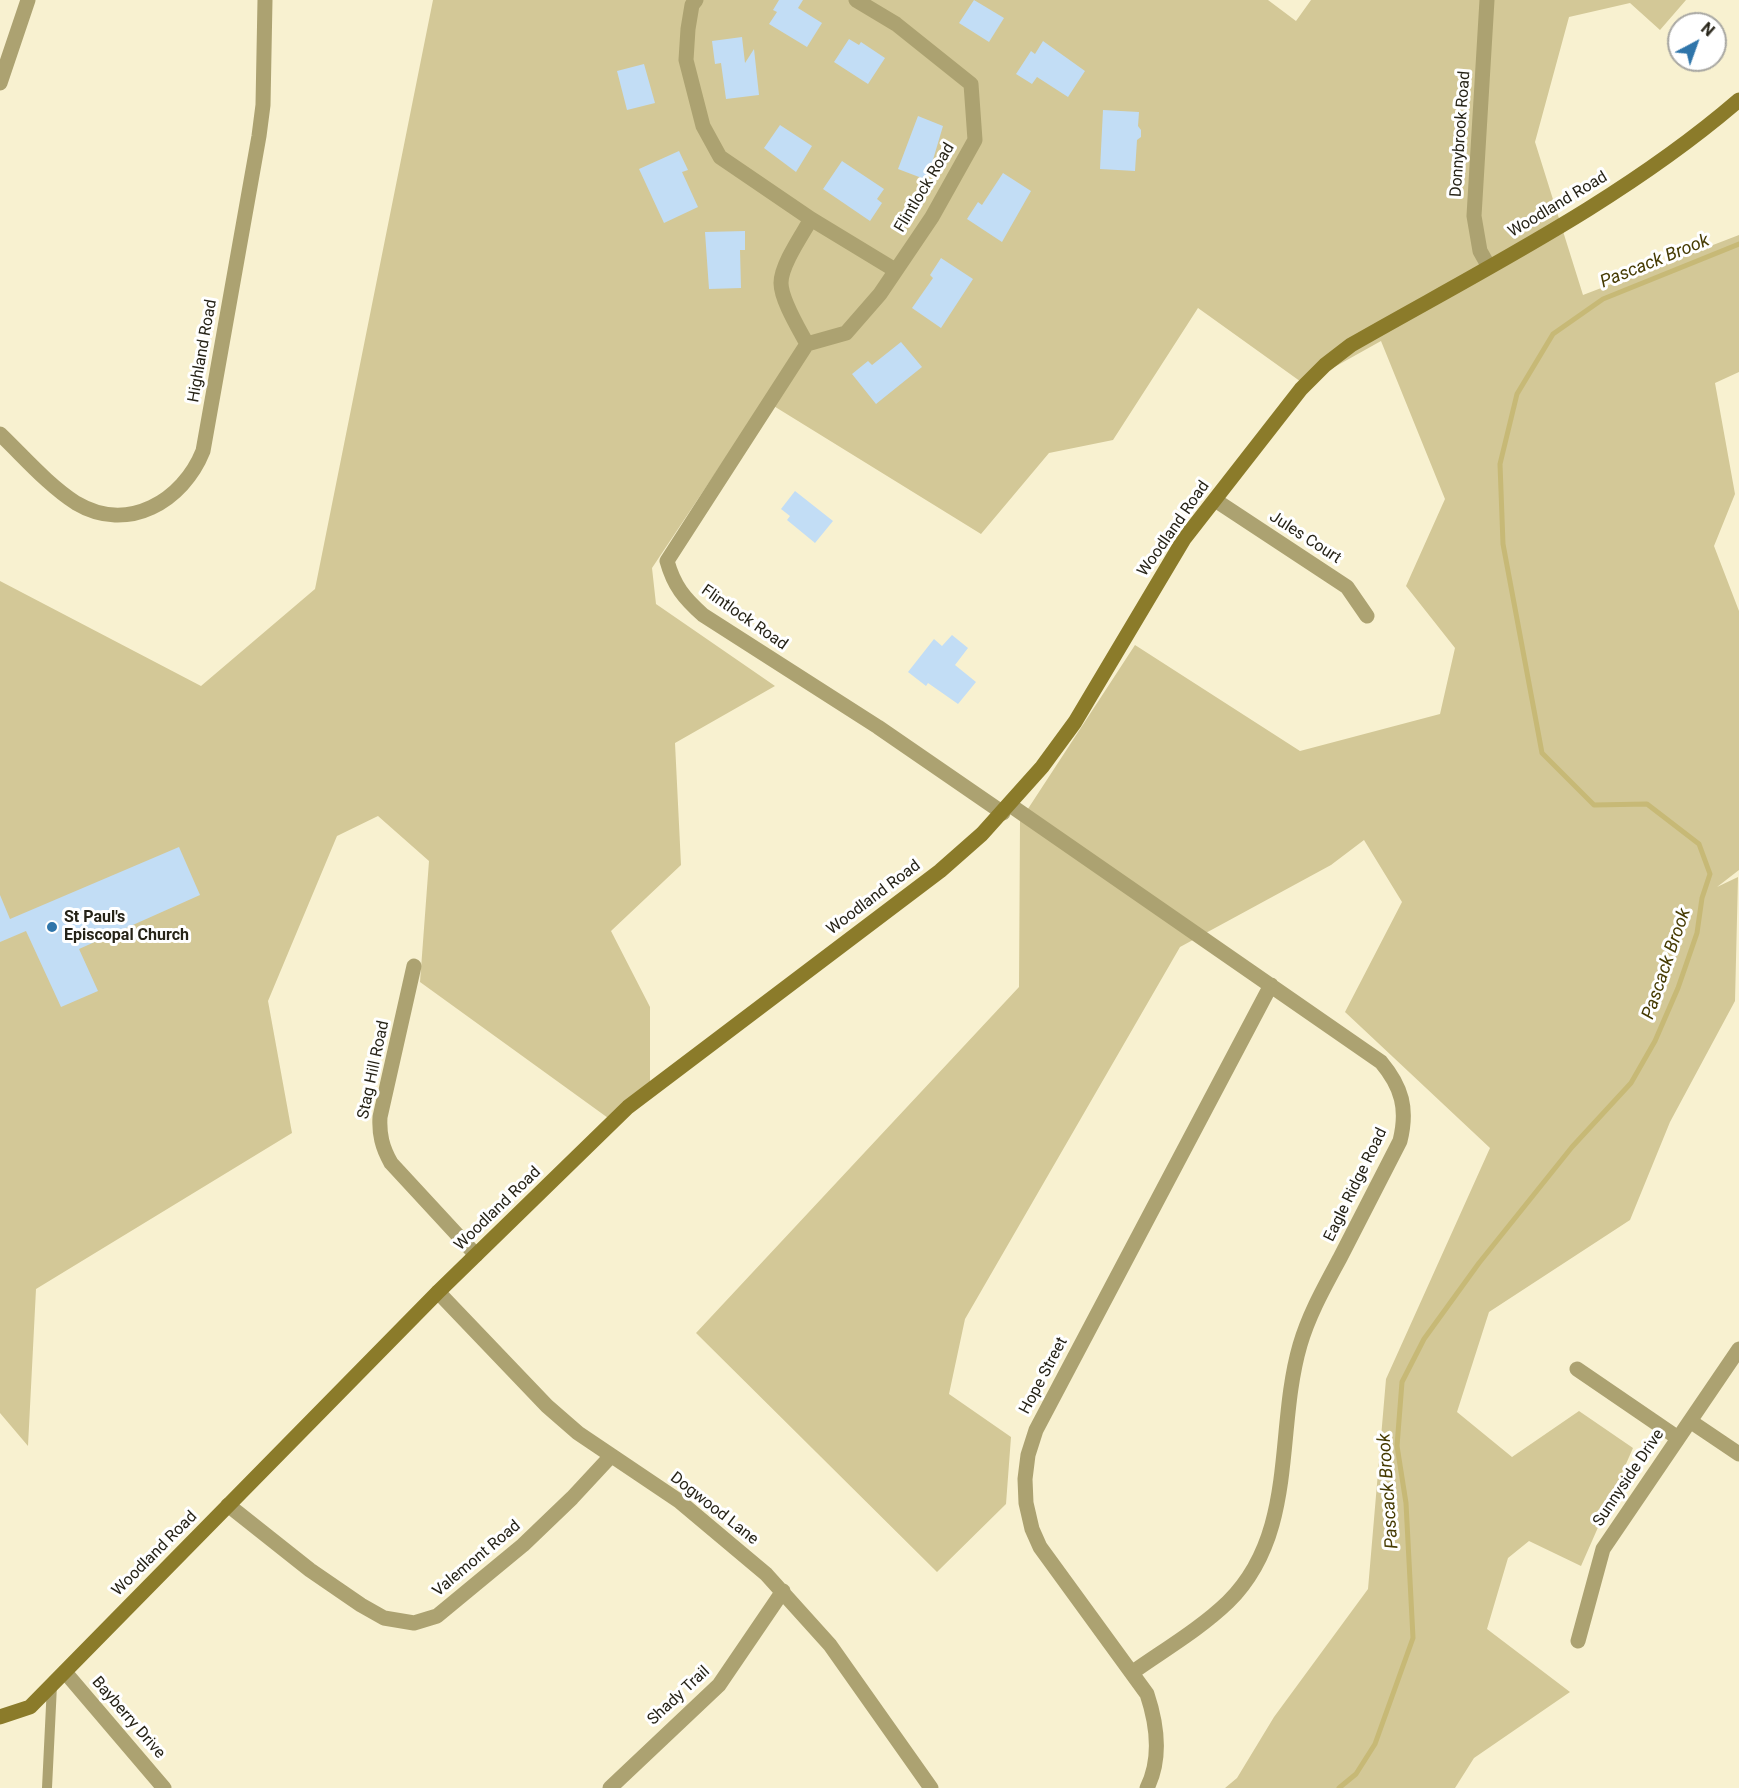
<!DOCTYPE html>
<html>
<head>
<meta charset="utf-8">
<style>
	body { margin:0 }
	#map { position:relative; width:1739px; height:1788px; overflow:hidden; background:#f8f1d0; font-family:Roboto,sans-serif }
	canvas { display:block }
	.north { position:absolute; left:1667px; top:12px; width:60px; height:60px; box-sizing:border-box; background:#fff; border:2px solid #a8a7a2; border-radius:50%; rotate:41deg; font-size:16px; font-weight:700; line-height:24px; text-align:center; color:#262317 }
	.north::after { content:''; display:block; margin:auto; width:21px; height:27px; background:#2f75aa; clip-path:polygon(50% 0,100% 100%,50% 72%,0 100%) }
</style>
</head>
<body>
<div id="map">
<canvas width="1739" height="1788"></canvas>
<div class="north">N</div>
</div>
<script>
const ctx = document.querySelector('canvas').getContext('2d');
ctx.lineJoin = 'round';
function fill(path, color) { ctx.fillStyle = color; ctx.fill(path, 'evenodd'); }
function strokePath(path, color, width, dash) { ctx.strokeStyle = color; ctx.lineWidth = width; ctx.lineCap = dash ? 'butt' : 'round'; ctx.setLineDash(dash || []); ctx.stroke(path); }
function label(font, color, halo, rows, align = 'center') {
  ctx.font = font + ' Roboto,sans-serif'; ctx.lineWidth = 6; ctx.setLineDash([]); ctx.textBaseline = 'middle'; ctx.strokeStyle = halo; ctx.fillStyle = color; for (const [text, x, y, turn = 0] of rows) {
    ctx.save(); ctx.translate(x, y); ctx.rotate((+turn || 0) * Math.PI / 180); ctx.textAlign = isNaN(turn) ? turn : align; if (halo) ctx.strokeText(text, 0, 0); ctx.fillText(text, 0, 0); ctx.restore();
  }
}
fill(new Path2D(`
	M433,0H1268L1296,21L1311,0H1686L1660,30L1630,3L1569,17L1535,142L1583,295L1739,235V372L1715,383L1735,494L1714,546L1739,611V870L1717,887L1738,877L1735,1001L1670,1122L1630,1220L1489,1312L1457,1412L1512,1457L1579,1411L1633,1448L1581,1566L1529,1541L1508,1558L1487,1629L1570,1692L1474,1758L1455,1788H1225L1237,1778L1274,1717L1368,1589L1386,1379L1490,1148L1345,1012L1402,902L1364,840L1331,865L1180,947L965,1319L949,1394L1011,1437L1006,1504L937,1572L696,1333L1019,987L1020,821L1135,645L1300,751L1440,714L1455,648L1406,586L1445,499L1381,341L1304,384L1198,308L1113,440L1049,453L981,534L764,400L652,568L656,604L775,686L675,743L681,865L611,931L650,1007V1093L615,1123L420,982L429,861L378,816L337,836L268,1001L292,1133L36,1289L28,1446L0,1413V581L201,686L315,589Z`), '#d3c897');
strokePath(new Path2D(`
	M1339,1788L1356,1774L1375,1744L1413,1638L1406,1503L1397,1446L1402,1382L1424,1339L1479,1263L1572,1147L1631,1083L1655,1041L1678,988L1697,933L1702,898L1710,874L1699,844L1647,804L1594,805L1542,753L1503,544L1500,464L1517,394L1553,334L1603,299L1739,244`), '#c7b976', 5);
fill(new Path2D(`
	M779,0H803L798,8L822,23L807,47L769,24L777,12L773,10Z
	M974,0L1004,18L989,42L959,23Z
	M742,37L745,63L754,49L759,95L726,99L721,63L715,64L712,41Z
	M849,39L859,45L861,42L885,58L868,84L834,62Z
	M1043,41L1085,71L1068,97L1037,77L1032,84L1016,74L1031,51L1035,54Z
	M644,64L655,103L627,110L617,71Z
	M1103,110L1139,112L1138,126L1141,130V137L1137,140L1135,171L1100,169Z
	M918,116L943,126L927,180L898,169Z
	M780,125L812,146L796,172L764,148Z
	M679,151L688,170L682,172L698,207L664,223L639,169Z
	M842,161L884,189L877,199L882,203L870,221L823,189Z
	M1003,173L1031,191L1002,242L967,219L978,202L982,205Z
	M745,231V250H740L741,288L709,289L705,232Z
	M941,258L973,279L941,328L912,308L933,278L930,275Z
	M901,342L922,367L876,404L852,374L868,361L872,365Z
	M795,491L833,521L815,543L787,520L790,516L781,509Z
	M952,635L968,648L955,665L976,682L958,704L928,683L926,686L908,672L934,639L942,646Z
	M179,847L200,895L79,949L98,991L61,1007L26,931L0,942V895L10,919Z`), '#c2ddf5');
strokePath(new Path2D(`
	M47,1788L52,1685`), '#aca271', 10);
strokePath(new Path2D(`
	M696,0L692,5L688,29L686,60L703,126L720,157L811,219L895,270
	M856,0L896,24L971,84L975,140L932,217L880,294L846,333L807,344L667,561C674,586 684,598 703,615L878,727L1003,813
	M1487,0L1474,216L1480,251L1489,267
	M0,83L28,0
	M807,344C799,329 781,300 781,283C781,265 802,235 811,219
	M0,434C24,457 48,485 76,503C128,534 183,501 203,451L259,136L263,105L265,0
	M1215,500L1347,587L1367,616
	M1010,805L1381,1062C1402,1087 1408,1109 1400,1141C1380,1180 1360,1219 1340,1258C1325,1286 1309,1314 1300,1345C1275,1431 1298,1533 1228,1602C1200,1629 1164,1650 1133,1672
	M414,966L380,1117C379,1134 382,1147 391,1163L476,1255
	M438,1292L547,1406L578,1433L679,1501L766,1574L830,1645L931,1788
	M1577,1369L1678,1438
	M1690,1421L1739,1454
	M228,1505L310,1570L361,1605L384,1618L414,1623L437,1616L523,1545L572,1498L611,1456
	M1578,1641L1603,1549L1739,1349
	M65,1672L164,1788
	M610,1788L719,1685L783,1591
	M1147,1788C1162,1758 1157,1724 1147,1694L1040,1547L1032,1529L1026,1503L1025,1479L1028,1455L1036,1430L1271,985`), '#aca271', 15);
strokePath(new Path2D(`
	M0,1717L30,1707L438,1292L628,1107L940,871L982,834L1042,767L1075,722L1184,539L1301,389L1325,365L1351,345C1484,269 1623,200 1739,100`), '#8b7b2a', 15);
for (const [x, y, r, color] of [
	[52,927,6,"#2f75aa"]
]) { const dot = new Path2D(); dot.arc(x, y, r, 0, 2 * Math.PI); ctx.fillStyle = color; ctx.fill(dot); strokePath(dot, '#fff', 2); }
label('16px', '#262317', '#fff', [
	["Donnybrook Road",1461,134,-86],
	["Flintlock Road",925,188,-59],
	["Woodland Road",1558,205,-31],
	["Highland Road",203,351,-80],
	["Woodland Road",1174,529,-55],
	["Jules Court",1305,538,33],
	["Flintlock Road",744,618,35],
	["Woodland Road",874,898,-37],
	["Stag Hill Road",374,1070,-78],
	["Eagle Ridge Road",1356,1185,-64],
	["Woodland Road",498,1209,-44],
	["Hope Street",1044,1376,-62],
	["Sunnyside Drive",1629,1478,-56],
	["Dogwood Lane",714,1509,38],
	["Woodland Road",155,1554,-45],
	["Valemont Road",477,1559,-40],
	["Shady Trail",679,1696,-43],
	["Bayberry Drive",128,1718,49]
]);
label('bold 16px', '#262317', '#fff', [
	["St Paul's",64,918],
	["Episcopal Church",64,936]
], 'left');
label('italic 18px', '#463b03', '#fff', [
	["Pascack Brook",1655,262,-22],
	["Pascack Brook",1667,964,-71],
	["Pascack Brook",1389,1491,-94]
]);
</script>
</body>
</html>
